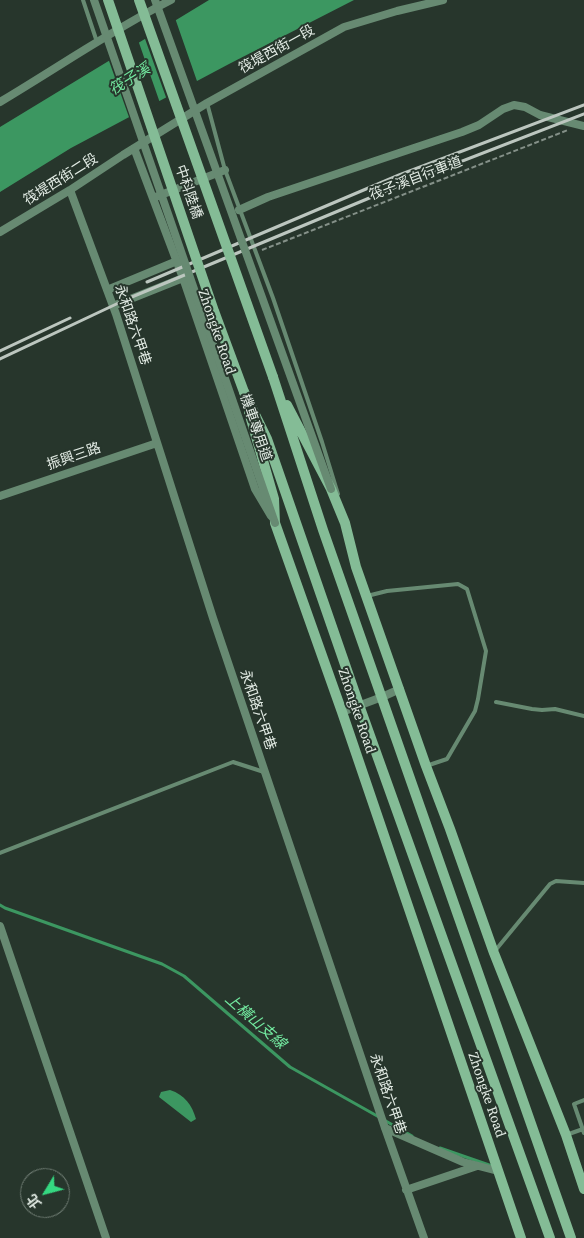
<!DOCTYPE html>
<html>
<head>
<meta charset="utf-8">
<style>
	body { margin:0 }
	#map { position:relative; width:584px; height:1238px; overflow:hidden; background:#27362c; font-family:"Source Serif 4","Noto Sans TC",serif }
	canvas { display:block }
	.north { position:absolute; left:20px; top:1168px; width:50px; height:50px; box-sizing:border-box; background:#27362c; border:1px solid #727f76; border-radius:50%; rotate:233deg; font-size:14px; font-weight:700; line-height:20px; text-align:center; color:#e3ece5 }
	.north::after { content:''; display:block; margin:auto; width:18px; height:22px; background:#35d881; clip-path:polygon(50% 0,100% 100%,50% 72%,0 100%) }
</style>
</head>
<body>
<div id="map">
<canvas width="584" height="1238"></canvas>
<div class="north">北</div>
</div>
<script>
const ctx = document.querySelector('canvas').getContext('2d');
ctx.lineJoin = 'round';
function fill(path, color) { ctx.fillStyle = color; ctx.fill(path, 'evenodd'); }
function strokePath(path, color, width, dash) { ctx.strokeStyle = color; ctx.lineWidth = width; ctx.lineCap = dash ? 'butt' : 'round'; ctx.setLineDash(dash || []); ctx.stroke(path); }
function label(font, color, halo, rows, align = 'center') {
  ctx.font = font + ' "Source Serif 4","Noto Sans TC",serif'; ctx.lineWidth = 4; ctx.setLineDash([]); ctx.textBaseline = 'middle'; ctx.strokeStyle = halo; ctx.fillStyle = color; for (const [text, x, y, turn = 0] of rows) {
    ctx.save(); ctx.translate(x, y); ctx.rotate((+turn || 0) * Math.PI / 180); ctx.textAlign = isNaN(turn) ? turn : align; if (halo) ctx.strokeText(text, 0, 0); ctx.fillText(text, 0, 0); ctx.restore();
  }
}
fill(new Path2D(`
	M209,0H354L229,64L71,148L0,192V127Z
	M170,1090C185,1095 192,1105 196,1119L191,1122L159,1097L161,1092Z`), '#3c9761');
fill(new Path2D(`
	M175,18L198,84L167,100L144,36Z
	M138,40L160,103L130,120L108,58Z`), '#27362c');
strokePath(new Path2D(`
	M0,905L5,908L162,964L184,976L290,1067L379,1117
	M384,1120L412,1136
	M440,1148L492,1166`), '#3c9761', 3);
strokePath(new Path2D(`
	M262,250L568,130`), '#849088', 2, [5, 2.5]);
strokePath(new Path2D(`
	M83,0L97,42
	M207,103L225,170L273,298L322,442L338,494
	M367,596L387,591L458,584L467,589L486,651L478,699L475,711L447,759L426,766
	M496,702L532,709L542,710L555,709L584,716
	M0,853L233,762L264,772
	M494,952L550,884L556,881L584,883
	M584,1100L574,1104L584,1133
	M566,1135L583,1129`), '#678a72', 4);
strokePath(new Path2D(`
	M0,102C57,68 112,30 171,0
	M134,148L183,278L255,489L271,516
	M70,190L116,314L213,618L385,1128L424,1238
	M153,198L225,170
	M239,210L268,197L375,161L462,132L479,125L503,109L514,105L525,107L540,115L584,126
	M0,232L70,190L123,155L207,103L317,42L344,27L397,11L443,0
	M107,290L177,261
	M113,306L183,278
	M0,496L157,443
	M342,712L382,697L400,689
	M0,926L106,1238
	M385,1128L463,1162L498,1171
	M406,1190L477,1166`), '#678a72', 8);
strokePath(new Path2D(`
	M273,377L323,530L571,1238
	M244,392L267,439L359,705L550,1238
	M287,405L331,489L345,523L356,567L426,766L450,829L494,953L566,1135L584,1189
	M249,412L274,499L275,523L342,712L521,1238`), '#84bc96', 10);
strokePath(new Path2D(`
	M147,282L399,175L584,105
	M0,351L70,318
	M0,359L127,299L403,184L584,114`), '#bcc6bf', 3);
strokePath(new Path2D(`
	M94,0L275,523
	M155,0L331,489`), '#678a72', 8);
strokePath(new Path2D(`
	M108,0L214,311L244,392
	M139,0L273,377`), '#84bc96', 10);
label('14px', '#e3ece5', '#27362c', [
	["筏堤西街一段",277,50,-29],
	["筏子溪自行車道",416,179,-21],
	["筏堤西街二段",61,180,-32],
	["中科陸橋",188,192,71],
	["永和路六甲巷",132,325,71],
	["Zhongke Road",216,332,71],
	["機車專用道",255,428,71],
	["振興三路",74,457,-19],
	["永和路六甲巷",257,710,71],
	["Zhongke Road",356,711,71],
	["永和路六甲巷",387,1094,71],
	["Zhongke Road",486,1095,71]
]);
label('italic 15px', '#72e89f', '#27362c', [
	["筏子溪",130,80,-32],
	["上橫山支線",255,1022,41]
]);
</script>
</body>
</html>
